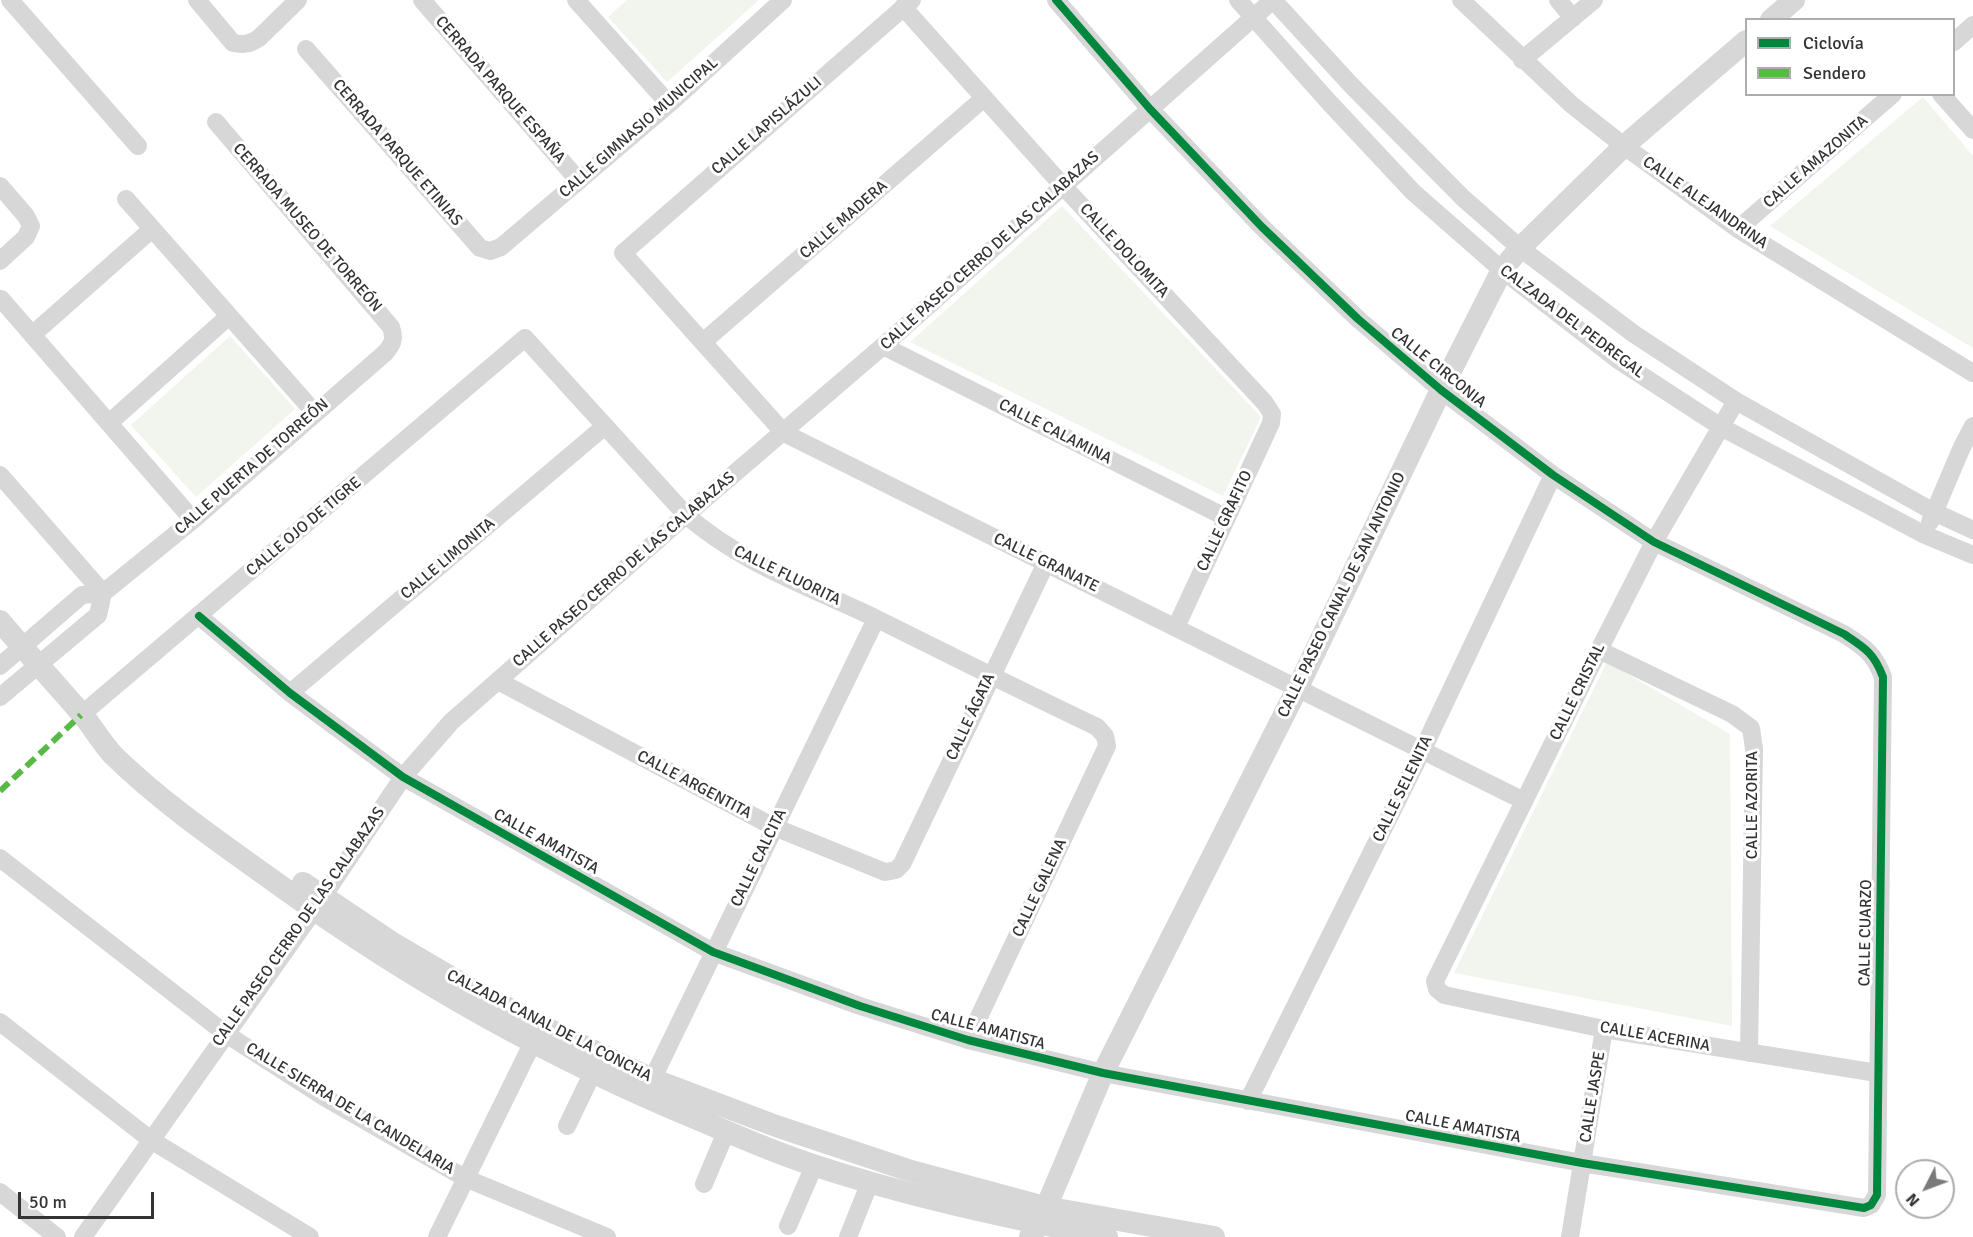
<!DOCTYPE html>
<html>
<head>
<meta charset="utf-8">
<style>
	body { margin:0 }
	#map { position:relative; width:1973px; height:1237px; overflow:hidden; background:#fff; font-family:Signika,sans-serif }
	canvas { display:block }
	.legend { position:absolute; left:1745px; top:18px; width:210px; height:78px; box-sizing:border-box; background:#fff; border:2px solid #adadad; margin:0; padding:8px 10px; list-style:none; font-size:18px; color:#333 }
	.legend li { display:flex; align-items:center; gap:12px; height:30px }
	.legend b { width:30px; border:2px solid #adadad }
	.north { position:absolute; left:1895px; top:1159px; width:60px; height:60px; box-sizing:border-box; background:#fff; border:2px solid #adadad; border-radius:50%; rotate:228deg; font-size:16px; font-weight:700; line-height:24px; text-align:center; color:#333 }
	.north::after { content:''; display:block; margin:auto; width:21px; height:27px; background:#7a7a7a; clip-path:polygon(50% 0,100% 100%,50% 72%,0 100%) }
	.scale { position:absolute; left:18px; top:1192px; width:136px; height:27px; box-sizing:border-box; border:3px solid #333; border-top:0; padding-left:8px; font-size:18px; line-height:21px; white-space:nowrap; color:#333; -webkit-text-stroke:4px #fff; paint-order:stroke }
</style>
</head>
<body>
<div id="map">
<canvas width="1973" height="1237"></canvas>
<ul class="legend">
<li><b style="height:8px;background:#00873e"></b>Ciclovía</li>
<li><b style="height:8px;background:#58b947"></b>Sendero</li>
</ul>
<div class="north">N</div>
<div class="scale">50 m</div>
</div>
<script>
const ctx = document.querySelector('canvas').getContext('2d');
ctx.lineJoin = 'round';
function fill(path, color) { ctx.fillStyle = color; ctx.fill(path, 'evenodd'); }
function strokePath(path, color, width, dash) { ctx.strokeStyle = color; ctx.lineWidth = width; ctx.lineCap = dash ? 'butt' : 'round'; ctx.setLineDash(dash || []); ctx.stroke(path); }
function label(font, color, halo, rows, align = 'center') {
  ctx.font = font + ' Signika,sans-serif'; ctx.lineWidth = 6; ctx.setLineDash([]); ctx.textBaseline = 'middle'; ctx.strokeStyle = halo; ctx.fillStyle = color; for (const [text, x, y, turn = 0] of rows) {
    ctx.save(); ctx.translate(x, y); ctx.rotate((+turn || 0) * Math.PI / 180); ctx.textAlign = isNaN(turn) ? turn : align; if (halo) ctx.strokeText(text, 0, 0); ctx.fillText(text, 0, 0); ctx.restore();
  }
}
fill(new Path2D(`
	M627,0H759L667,82L608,17Z
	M1923,97L1973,156V348L1770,226Z
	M1062,206L1261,417L1223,496L910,342Z
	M230,336L295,409L196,497L131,425Z
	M1607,662L1730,734L1732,1026L1454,973Z`), '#f1f5ed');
strokePath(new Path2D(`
	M10,0L138,146
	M197,0L233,43C244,45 250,44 259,38L298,0
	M422,0L579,181
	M576,0L669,104
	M912,0L623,253L784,433L1524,801
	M1238,0L1327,100L1413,192L1502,270L1618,360L1721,427L1925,535L1973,555
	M1461,0L1572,105L1624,146L1738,229L1973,373
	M1558,0L1573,18
	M903,7L1063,186L1265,403L1272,414L1271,423L1176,627
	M1954,42L1973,25
	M306,49L480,248L490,251L501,247L669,104L783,0
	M1522,60L1594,0
	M1941,94L1973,130
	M0,186L26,216L31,226L26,237L0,261
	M126,199L315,413
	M1738,229L1893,94
	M1,299L193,520
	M32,335L152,229
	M703,342L984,98
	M883,346L1227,518
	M1736,401L1654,542L1599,650L1435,981L1437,989L1444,995L1604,1029L1877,1073
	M109,423L229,316
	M0,475L103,593
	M1930,522L1962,447L1973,426
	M199,616L290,693L403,777L713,952L860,1006L968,1040L1103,1073L1582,1163L1864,1208L1871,1205L1877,1195L1883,677C1874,653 1865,648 1844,634L1654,542L1553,475L1441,390L1358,319L1262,227L1150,109L1056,0
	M1599,650L1732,714L1751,728L1754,749L1749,1053
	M0,666L82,595L103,593L193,520L385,353C393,344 395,339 391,327L216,122
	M498,681L774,827L885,872L896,870L902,864L1046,563
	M290,693L605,426
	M0,697L98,615L103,593
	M81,715L525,338L686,515C742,564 811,587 877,619C950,655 1023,692 1097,727L1105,736L1107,746L968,1040
	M0,858L226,1034L324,1097L465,1178L607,1237
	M0,1022L151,1140L310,1237
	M647,1090L876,619
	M1248,1101L1423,749L1553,475
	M567,1126L592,1074
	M704,1184L726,1132
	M0,1192L57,1237
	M788,1226L814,1166
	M83,1237L314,910L403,777L451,722L686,515L883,346L1273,0L1351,85L1463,198L1520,248L1634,334L1736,401L1934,512L1973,530
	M437,1237L532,1044
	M848,1237L870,1182
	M1570,1237L1604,1029`), '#d7d7d7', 18);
strokePath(new Path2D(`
	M1771,20L1794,0
	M0,621C28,654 58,686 86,719C95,731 103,744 113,755C164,805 225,846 282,887C414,982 551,1059 702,1121C739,1137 778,1154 816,1166C911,1197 1010,1218 1107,1237
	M303,883L391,942L471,989L558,1034L652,1079L776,1126L908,1170L1045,1207L1214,1237
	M1030,1237L1039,1224L1103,1073L1298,687L1441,390L1502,270L1520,248L1624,146L1746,41`), '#d7d7d7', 22);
strokePath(new Path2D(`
	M0,791L81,715`), '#58b947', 6, [12, 6]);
strokePath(new Path2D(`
	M199,616L290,693L403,777L713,952L860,1006L968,1040L1103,1073L1582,1163L1864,1208L1871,1205L1877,1195L1883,677C1874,653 1865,648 1844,634L1654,542L1553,475L1441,390L1358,319L1262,227L1150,109L1056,0`), '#00873e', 8);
label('16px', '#333', '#fff', [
	["CERRADA PARQUE ESPAÑA",500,90,49],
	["CALLE LAPISLÁZULI",767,126,-41],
	["CALLE GIMNASIO MUNICIPAL",639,128,-41],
	["CERRADA PARQUE ETINIAS",397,153,49],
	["CALLE AMAZONITA",1816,162,-41],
	["CALLE ALEJANDRINA",1705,203,35],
	["CALLE MADERA",844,220,-41],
	["CERRADA MUSEO DE TORREÓN",307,228,49],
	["CALLE PASEO CERRO DE LAS CALABAZAS",990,251,-42],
	["CALLE DOLOMITA",1124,251,47],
	["CALZADA DEL PEDREGAL",1572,322,37],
	["CALLE CIRCONIA",1438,368,39],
	["CALLE CALAMINA",1055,432,27],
	["CALLE PUERTA DE TORREÓN",252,467,-41],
	["CALLE GRAFITO",1225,521,-65],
	["CALLE OJO DE TIGRE",304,527,-40],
	["CALLE LIMONITA",448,559,-40],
	["CALLE GRANATE",1046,563,26],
	["CALLE PASEO CERRO DE LAS CALABAZAS",624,570,-41],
	["CALLE FLUORITA",787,576,26],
	["CALLE PASEO CANAL DE SAN ANTONIO",1342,595,-64],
	["CALLE CRISTAL",1578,692,-64],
	["CALLE ÁGATA",971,717,-65],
	["CALLE ARGENTITA",694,785,28],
	["CALLE SELENITA",1403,789,-64],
	["CALLE AZORITA",1753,805,-90],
	["CALLE AMATISTA",546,842,29],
	["CALLE CALCITA",759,858,-64],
	["CALLE GALENA",1040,888,-65],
	["CALLE PASEO CERRO DE LAS CALABAZAS",299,927,-55],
	["CALLE CUARZO",1866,933,-89],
	["CALZADA CANAL DE LA CONCHA",549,1026,27],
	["CALLE AMATISTA",988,1030,15],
	["CALLE ACERINA",1655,1037,10],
	["CALLE JASPE",1593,1097,-81],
	["CALLE SIERRA DE LA CANDELARIA",350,1109,31],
	["CALLE AMATISTA",1463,1127,11]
]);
</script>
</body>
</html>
